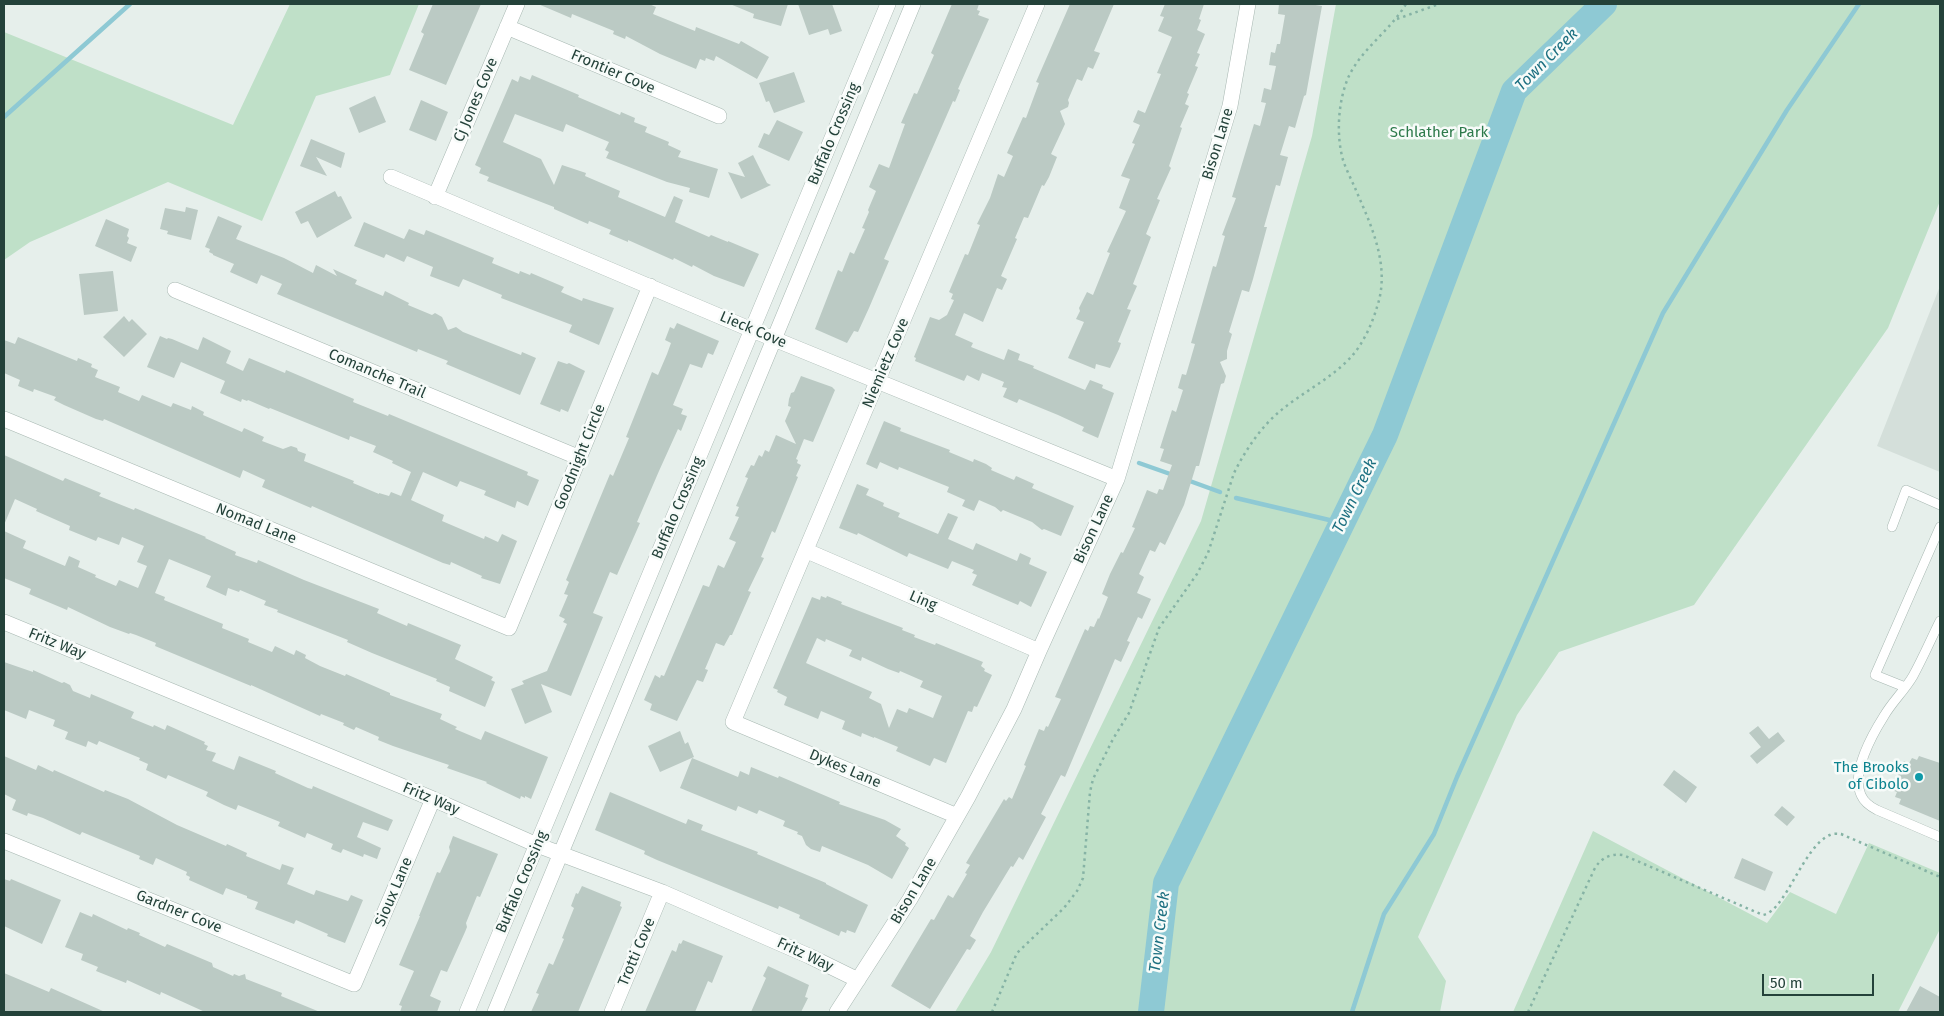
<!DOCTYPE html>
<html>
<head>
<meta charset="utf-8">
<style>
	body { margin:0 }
	#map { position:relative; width:1944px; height:1016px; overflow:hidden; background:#e6efeb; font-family:"Fira Sans",sans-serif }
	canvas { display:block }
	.frame { position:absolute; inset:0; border:5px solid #24423a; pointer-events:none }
	.scale { position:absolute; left:1762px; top:974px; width:112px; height:22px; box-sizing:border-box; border:2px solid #24423a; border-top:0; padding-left:6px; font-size:15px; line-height:18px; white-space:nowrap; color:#24423a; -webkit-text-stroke:4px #f7fbf9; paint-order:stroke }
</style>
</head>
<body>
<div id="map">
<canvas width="1944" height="1016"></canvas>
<div class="frame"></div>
<div class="scale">50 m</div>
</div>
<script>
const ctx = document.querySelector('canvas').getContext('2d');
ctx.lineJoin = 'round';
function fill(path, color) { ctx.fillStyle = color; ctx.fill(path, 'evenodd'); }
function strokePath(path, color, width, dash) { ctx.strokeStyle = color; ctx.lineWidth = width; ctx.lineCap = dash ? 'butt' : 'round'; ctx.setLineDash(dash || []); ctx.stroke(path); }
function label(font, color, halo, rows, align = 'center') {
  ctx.font = font + ' "Fira Sans",sans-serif'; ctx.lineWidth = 5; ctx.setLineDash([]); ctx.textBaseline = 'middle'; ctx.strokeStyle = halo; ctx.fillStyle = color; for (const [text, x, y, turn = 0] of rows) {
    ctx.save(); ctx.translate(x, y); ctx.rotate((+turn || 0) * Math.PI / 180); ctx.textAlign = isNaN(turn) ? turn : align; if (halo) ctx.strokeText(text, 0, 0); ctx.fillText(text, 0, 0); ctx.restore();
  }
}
fill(new Path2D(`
	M1940,286V472L1877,446Z`), '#d4dfda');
fill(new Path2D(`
	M290,4H419L390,75L316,96L262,221L168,182L30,242L4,260V32L233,125Z
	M1336,4H1940V201L1888,328L1694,605L1559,652L1517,715L1418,937L1446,981L1440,1012H955L991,952L1201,521L1312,136Z
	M1593,831L1767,923L1790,892L1836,914L1869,843L1940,873V929L1898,1012H1513Z`), '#bfe0c8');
strokePath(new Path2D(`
	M4,117L130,4
	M1139,463L1173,475
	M1187,480L1220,492
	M1236,498L1342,523
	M1352,1012L1384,914L1434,834L1457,777L1663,313L1787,110L1859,4`), '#8ec9d4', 4.5);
strokePath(new Path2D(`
	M1151,1012L1166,883L1385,435L1514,91L1604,4`), '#8ec9d4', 26);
fill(new Path2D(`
	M433,4H481L446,85L409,70L424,34L421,32Z
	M538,4H649L656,7L653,14L695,31L696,27L739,44L741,41L769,57L757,79L716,56L714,61L706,58L705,61L700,59L696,69L660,54L626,36L625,39L613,34L614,31L572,14L571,18Z
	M730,4H788L781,26L753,18L754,14Z
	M798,4H832L842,31L830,35L828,29L809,35Z
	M952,4H979L977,10L980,11L978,15L989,19L958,89L960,90L955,102L953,101L884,259L889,261L869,308L858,332L854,331L847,343L815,329L838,270L842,272L850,252L854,254L865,229L862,228L869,212L868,210L876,191L869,187L879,164L889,168L905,124L901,123L914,93L917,94L934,55L931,53Z
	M1070,4H1114L1094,51L1100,53L1093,69L1088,67L1082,81L1077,79L1068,100L1069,103L1068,107L1060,111L1065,124L1051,154L1057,157L1049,177L1044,186L1042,185L1028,218L1024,217L1015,238L1017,239L1001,276L1007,279L1002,290L997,288L983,322L964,313L955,335L973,343L971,347L1004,360L1008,349L1020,354L1018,360L1034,366L1033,368L1085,390L1090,380L1103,385L1102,388L1114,393L1098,438L1082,431L1084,427L1058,415L1019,399L1017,403L1003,397L1007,388L1002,387L1004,382L982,373L979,381L967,375L964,381L915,361L916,358L914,357L930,317L939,320L947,315L954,300L951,299L953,294L949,292L965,254L968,255L980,225L977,224L990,198L998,174L1004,177L1013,156L1007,153L1023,117L1026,118L1039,83L1036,82Z
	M1165,4H1204L1199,19L1201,20L1197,30L1205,34L1197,53L1200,54L1195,66L1198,67L1187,93L1189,94L1185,104L1189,106L1180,127L1182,128L1169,166L1171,168L1157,199L1160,200L1146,234L1151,237L1133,284L1137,286L1127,309L1131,310L1118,342L1121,343L1119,349L1110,368L1096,364L1095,369L1068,358L1084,322L1076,319L1080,311L1079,308L1087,292L1093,295L1110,253L1107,252L1126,211L1119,208L1130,179L1121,176L1135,144L1132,143L1140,125L1133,122L1138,110L1145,113L1161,74L1157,73L1172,37L1158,31L1164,17L1160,16Z
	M1279,4H1309L1322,6L1306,95L1304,96L1295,128L1289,126L1280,155L1288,157L1280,186L1276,185L1264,227H1267L1253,279L1249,292L1242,290L1229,332L1232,334L1227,351V359L1220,362L1226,376L1224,383L1221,384L1199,466H1196L1184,505L1165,545L1160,542L1155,552L1150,550L1139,574L1144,577L1137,593L1151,599L1142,619L1138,617L1127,641L1130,642L1121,662L1115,659L1065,777L1061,775L1041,814L1046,817L1023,860L1019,857L1013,867L1011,866L983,912L970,936L976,940L970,950L967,949L930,1009L891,986L931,919L934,920L948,895L953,898L967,874L965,873L970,865L966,863L1004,799L1006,801L1009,797L1012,799L1026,766L1024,765L1039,729L1044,731L1046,726L1048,727L1061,699L1055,697L1085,629L1088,631L1090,626L1094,627L1098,618L1099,619L1108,597L1102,594L1110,574L1121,552L1123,553L1135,528L1132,527L1147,490L1157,494L1159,489L1163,490L1172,465L1160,461L1164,449L1160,448L1172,410L1176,412L1183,390L1178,388L1182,374L1186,375L1195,344L1191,343L1213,266L1216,267L1225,236L1222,235L1236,198L1232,197L1254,124L1260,126L1266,103L1261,102L1264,88L1271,90L1276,66L1269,65L1271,52L1275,53L1277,44H1280L1285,15L1278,14Z
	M794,72L805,102L774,113L769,101L766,102L759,83Z
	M532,75L579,95L578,97L620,115L621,112L635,118L634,122L647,127L645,132L669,142L668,145L681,151L678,157L718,169L709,198L689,192L690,188L667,182L606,158L609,152L605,150L609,142L566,124L563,132L515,114L503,142L541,159L554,185L562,165L586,173L585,176L620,191L618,197L665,217L674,196L683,200L675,222L709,237L711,235L728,242V241L759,254L744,287L714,276L693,265L692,267L674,258L673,260L628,240V242L609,234L611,230L589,221L588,224L554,209V207L487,181L489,177L479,173L481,168L475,165L512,79L518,82L520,76L530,80Z
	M375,96L386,122L359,133L349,108Z
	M421,100L448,112L436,141L409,130Z
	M777,120L803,132L789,161L758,147L764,133L769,135Z
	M311,139L345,153L341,168L316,157L327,176L300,166Z
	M753,155L767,183L771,185L741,199L728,172L745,177L738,163Z
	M335,191L338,197L341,196L352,218L317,238L308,221L301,224L295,212Z
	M186,207L198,210L191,240L167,234L168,231L160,229L165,208L185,212Z
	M218,216L242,226L236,239L284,258L313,273L316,265L337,276L333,269L357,280L355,284L383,296L385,291L409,303L408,305L432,315L435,313L442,317L448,330L456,327L463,332L521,355L522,352L536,358L520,395L446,364L448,361L418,349L417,352L277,294L282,284L261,275L257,284L230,272L234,264L213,255V254L209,252L210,249L205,247Z
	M106,219L129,229L127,236L129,238L127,243L137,247L131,262L95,246Z
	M364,222L404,239L409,229L424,235L426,230L494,258L492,263L519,274L520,271L530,275L531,273L564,287L561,292L582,301L583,298L614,308L599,345L569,332L572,325L501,298L502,295L463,279L459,287L430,276L433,267L407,256L404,262L386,254L384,258L354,246Z
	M113,271L118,311L84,315L79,274Z
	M124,316L129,322L132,319L147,334L124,357L103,337Z
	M677,323L719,341L713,355L708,353L702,368L690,364L673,405L683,409L681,414L687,416L681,431L678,429L659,471L637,522L640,523L617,575L610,572L593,613L603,617L571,696L541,684L552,712L525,724L511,689L524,684L522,681L547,671L567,624L563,622L565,619L559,616L568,595L564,594L569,582L566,580L610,474L613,476L629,438L626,437L652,372L658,375L667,354L671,343L665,340L670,327L674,329Z
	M160,336L167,339L168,338L172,339L198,350L203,337L231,351L226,363L243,371L249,358L285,373L286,370L354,399L353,402L388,416L389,414L528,472L527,475L539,480L528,506L517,501L515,508L484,495L486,491L460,481L457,487L423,472L411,500L444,515L442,521L484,539L485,536L498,542L502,534L517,541L500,584L481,578L482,576L451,562L450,565L443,563L312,506L311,508L262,487L265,480L243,470L240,478L104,419L103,421L96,419L64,405L54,400L56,397L34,389L33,392L18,386L20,380L4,373V340L15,344L18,337L77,361L78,358L92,364L91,367L98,370L95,377L120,387L118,392L139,401L142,395L171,407L173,403L191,410L192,406L204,412L203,415L242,432L244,428L264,437L262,441L283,449L291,446L297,448L298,451L306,454L304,461L354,481L353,483L379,494V493L389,496L391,492L401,496L411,472L392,463L393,461L373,452L376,446L350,436L349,440L270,408L269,409L248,400L247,401L242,399L241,402L220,393L225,381L181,362L174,378L147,367Z
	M558,361L567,364L569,363L585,371L568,412L561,409L560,412L540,404Z
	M801,376L832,387L835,390L813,442L804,439L796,459L798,460L797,463L801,465L796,476L798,477L775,533L772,531L761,557L764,558L748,591L751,592L732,635H730L724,646L716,643L705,669L708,670L703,682L697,680L677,721L650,710L652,704L644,700L655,675L660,678L661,675L664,676L703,585L709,587L718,565L724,568L736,542L729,539L739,517L735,516L739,507L736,506L748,478L745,477L751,465L754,466L759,455L762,457L765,450L769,452L776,435L796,444L785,421L791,407L788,406L789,399L791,393L794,392Z
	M884,421L901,428L900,431L950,450L949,452L973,462L974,459L986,464L992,468L991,470L1014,480L1016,476L1034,484L1032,488L1074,506L1061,536L1044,529L1042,530L1032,522L1003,510L1001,512L995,507L979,500L974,511L962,506L965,500L947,492L949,487L899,467L898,470L880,462L877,469L866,464Z
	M4,455L63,481L65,478L101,493L99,496L134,510L135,508L206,537L205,538L236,552L235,555L257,563L258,560L304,580L379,609L377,613L407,626L408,623L461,645L455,659L493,677L491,680L495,682L485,707L449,691L450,687L436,681L437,679L372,653L347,642L348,640L277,612L278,610L264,605L266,601L240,590L239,592L228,588L226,596L206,587L211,576L169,559L155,593L165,597L164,600L223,624L222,628L249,639L248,642L272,652L275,646L294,655L296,650L306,655L305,658L320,666L345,676L346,674L390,693V695L442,714L440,719L457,727L455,729L481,740L485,731L548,757L531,799L525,796V798L521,796L520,799L486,783L487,782L447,768L449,765L393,746L378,740L379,737L356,727L354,730L343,725L344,723L321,714L320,716L251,685V686L155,646L156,643L136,635L130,633L129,634L110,627L68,607L67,610L29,594L31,589L4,578V531L26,541L23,548L65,566L69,556L80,561L78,567L96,575L95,577L116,586L119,580L138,588L147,566L137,562L144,546L122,537L119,545L98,537L96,541L69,530L70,526L36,511L37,509L15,499L4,525Z
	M857,484L869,489L866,495L884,503L883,506L900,513L898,517L938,534L948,513L958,517L948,539L973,550L976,543L1017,561L1020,553L1031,558L1029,564L1047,572L1031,607L1020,601L1018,605L972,585L977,575L972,573L974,570L952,561L948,569L909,553L907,557L858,533L857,535L839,528Z
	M821,596L826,598L827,596L842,602L841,604L903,628L902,630L915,635L914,637L935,645L936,643L983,662L981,666L985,669L984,671L992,675L977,707L974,706L972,712L968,711L946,763L934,758L930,766L896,751L898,747L874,737V738L862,733L861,737L842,729L845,721L821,711L818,719L784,705L787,697L777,692L778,690L773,688L812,597L820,600ZM817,638L825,642L826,639L852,650L849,656L861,661L862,657L888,669L899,673L900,671L923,681L920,687L942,696L933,718L909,708L907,713L897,709L889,728L881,704L869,698L872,692L806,663Z
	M4,662L33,672V670L62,683L64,682L70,685L73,691L90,698L91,694L103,699L134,712L131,718L153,727L154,725L165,730L167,725L205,742L204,744L208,746L206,750L216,753L212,761L234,770L239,756L276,771L275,773L308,788L312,789L313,786L393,820L388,831L363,822L357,837L381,848L377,859L364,854L363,857L343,849L341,853L331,849L333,844L307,833L305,838L278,826L280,822L238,805L236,810L224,805L206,796L208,792L168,775L166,779L146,770L148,764L139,760L140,758L99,741L97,745L88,741L86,747L65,739L68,732L53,726L55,720L29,710L26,719L4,710Z
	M1758,726L1769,739L1778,732L1785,741L1757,764L1750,756L1761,747L1749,733Z
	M680,731L685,744L688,742L694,757L660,772L648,746Z
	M4,756L36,770L38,765L53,772L54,770L104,792L105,790L128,799L177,825L226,846L227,844L247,853L246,856L280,870L282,864L294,868L287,884L314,895L316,890L348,901L351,895L363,900L345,943L327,936L328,934L296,920L294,924L255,909L258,902L247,898V896L226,888L223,895L189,880L190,877L186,875L187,872L156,858L153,865L139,859L140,856L82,832L80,835L43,818L28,813L27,816L12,810L16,800L4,794Z
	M1919,756L1940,763V821L1899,804L1901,799L1895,797L1897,792L1892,790L1904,761L1909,763L1912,758L1917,760Z
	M692,758L738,777L740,771L749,775L751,767L778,778L779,776L840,802L839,804L885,820L901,829L896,836L906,843L905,845L909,848L892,879L868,865L822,846L820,852L811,849L806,845L802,836L797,834L798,832L783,826L785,821L759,810L757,814L738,806L736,811L680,788Z
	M1674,770L1697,787L1686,803L1663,785Z
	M610,792L686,824L688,819L703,825L701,830L758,852L757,854L826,883V884L868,905L855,933L847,930L846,933L841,931L839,936L799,918L800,915L779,906L778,909L657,860L644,854L645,851L595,830Z
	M1782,806L1795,817L1787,826L1774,815Z
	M453,836L498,854L480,897L477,896L466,923L467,927L465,932L447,972L441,970L430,996L441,1001L437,1012H400L402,1006L399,1005L414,971L399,965L420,916H419L437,872L440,873L450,851L449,847Z
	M1742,858L1773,872L1765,891L1734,878Z
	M4,879L10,881L11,879L61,900L42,944L4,926Z
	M582,886L621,902L620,906L622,907L578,1012H531L539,994L536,993L549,963L553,965L564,939L562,938L574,908L571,906L576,893L578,894Z
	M80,912L92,917L93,914L127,930L128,928L140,933L139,935L165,947L167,944L212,963L213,967L233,976L234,974L239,976L245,974L246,979L282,993L281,996L320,1012H205L161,992L160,995L127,980L126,983L96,971L98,967L81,960L83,954L65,947Z
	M683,940L723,956L712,983L708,981L695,1012H645L672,950L676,952L679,943L681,944Z
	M768,966L809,985L805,997L808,998L801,1012H751L766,978L763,976Z
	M4,973L49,992L51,988L105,1012H4Z
	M1920,986L1940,997V1012H1906Z`), '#bbcac4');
const service = new Path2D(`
	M1892,527L1906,490L1940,505
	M1940,621C1931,639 1923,658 1913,676C1905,690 1892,702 1884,716C1872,735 1851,773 1861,795C1864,802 1871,807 1877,810L1940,837
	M1905,687L1875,675L1940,527`);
const minor = new Path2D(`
	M507,27L719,116
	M391,177L752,330L1117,479
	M435,197L517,4
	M175,290L580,458
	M4,419L509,628L650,286
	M807,551L1039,651
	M4,622L433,799L537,845L662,892L809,956L858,980
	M957,816L733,722L1037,4
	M4,841L354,984L433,799
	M467,1012L888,4
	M495,1012L913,4
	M612,1012L662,892
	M837,1012L910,899L968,797L1014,709L1039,651L1117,479L1230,106L1248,4`);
strokePath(service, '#a8b8b2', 10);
strokePath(minor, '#a8b8b2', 16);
strokePath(new Path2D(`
	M1397,19L1439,4
	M992,1012L1017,953L1064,908L1077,891L1083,878L1090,792L1093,779L1113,739L1129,713L1159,628L1197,574L1208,553L1234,473C1245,451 1260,428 1279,412C1301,393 1331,379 1351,357C1363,344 1372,324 1377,307C1391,266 1371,225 1355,188C1351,179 1346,169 1343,160C1336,135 1338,102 1348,78C1361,49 1390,31 1406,4
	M1528,1012L1594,870C1600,858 1611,853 1623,855L1763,915C1786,911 1803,846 1830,835C1833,833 1838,834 1841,834L1940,877`), '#86b3a5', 2.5, [2.5, 4]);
strokePath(service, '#fff', 9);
strokePath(minor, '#fff', 15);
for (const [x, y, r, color] of [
	[1919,777,5,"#0f9aa8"]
]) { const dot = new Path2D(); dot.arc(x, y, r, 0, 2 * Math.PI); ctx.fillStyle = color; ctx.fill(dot); strokePath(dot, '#f7fbf9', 2); }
label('15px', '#24423a', '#f7fbf9', [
	["Frontier Cove",613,72,23],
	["Cj Jones Cove",476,100,-67],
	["Buffalo Crossing",834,134,-67],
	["Bison Lane",1218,144,-73],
	["Lieck Cove",753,330,23],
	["Niemietz Cove",886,363,-67],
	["Comanche Trail",377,374,23],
	["Goodnight Circle",580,457,-68],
	["Buffalo Crossing",678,508,-67],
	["Nomad Lane",256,524,22],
	["Bison Lane",1094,529,-65],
	["Ling",923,601,23],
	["Fritz Way",57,644,22],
	["Dykes Lane",845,769,23],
	["Fritz Way",431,799,23],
	["Buffalo Crossing",522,882,-67],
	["Bison Lane",914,891,-59],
	["Sioux Lane",394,892,-67],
	["Gardner Cove",179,912,22],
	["Trotti Cove",637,952,-67],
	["Fritz Way",805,955,25]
]);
label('15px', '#2d7a4b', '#f7fbf9', [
	["Schlather Park",1439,133]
]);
label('15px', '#0d838f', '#f7fbf9', [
	["The Brooks",1909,768],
	["of Cibolo",1909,785]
], 'right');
label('italic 16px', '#1c6f80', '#f7fbf9', [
	["Town Creek",1547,60,-45],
	["Town Creek",1355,496,-64],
	["Town Creek",1160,932,-83]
]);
</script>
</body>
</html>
